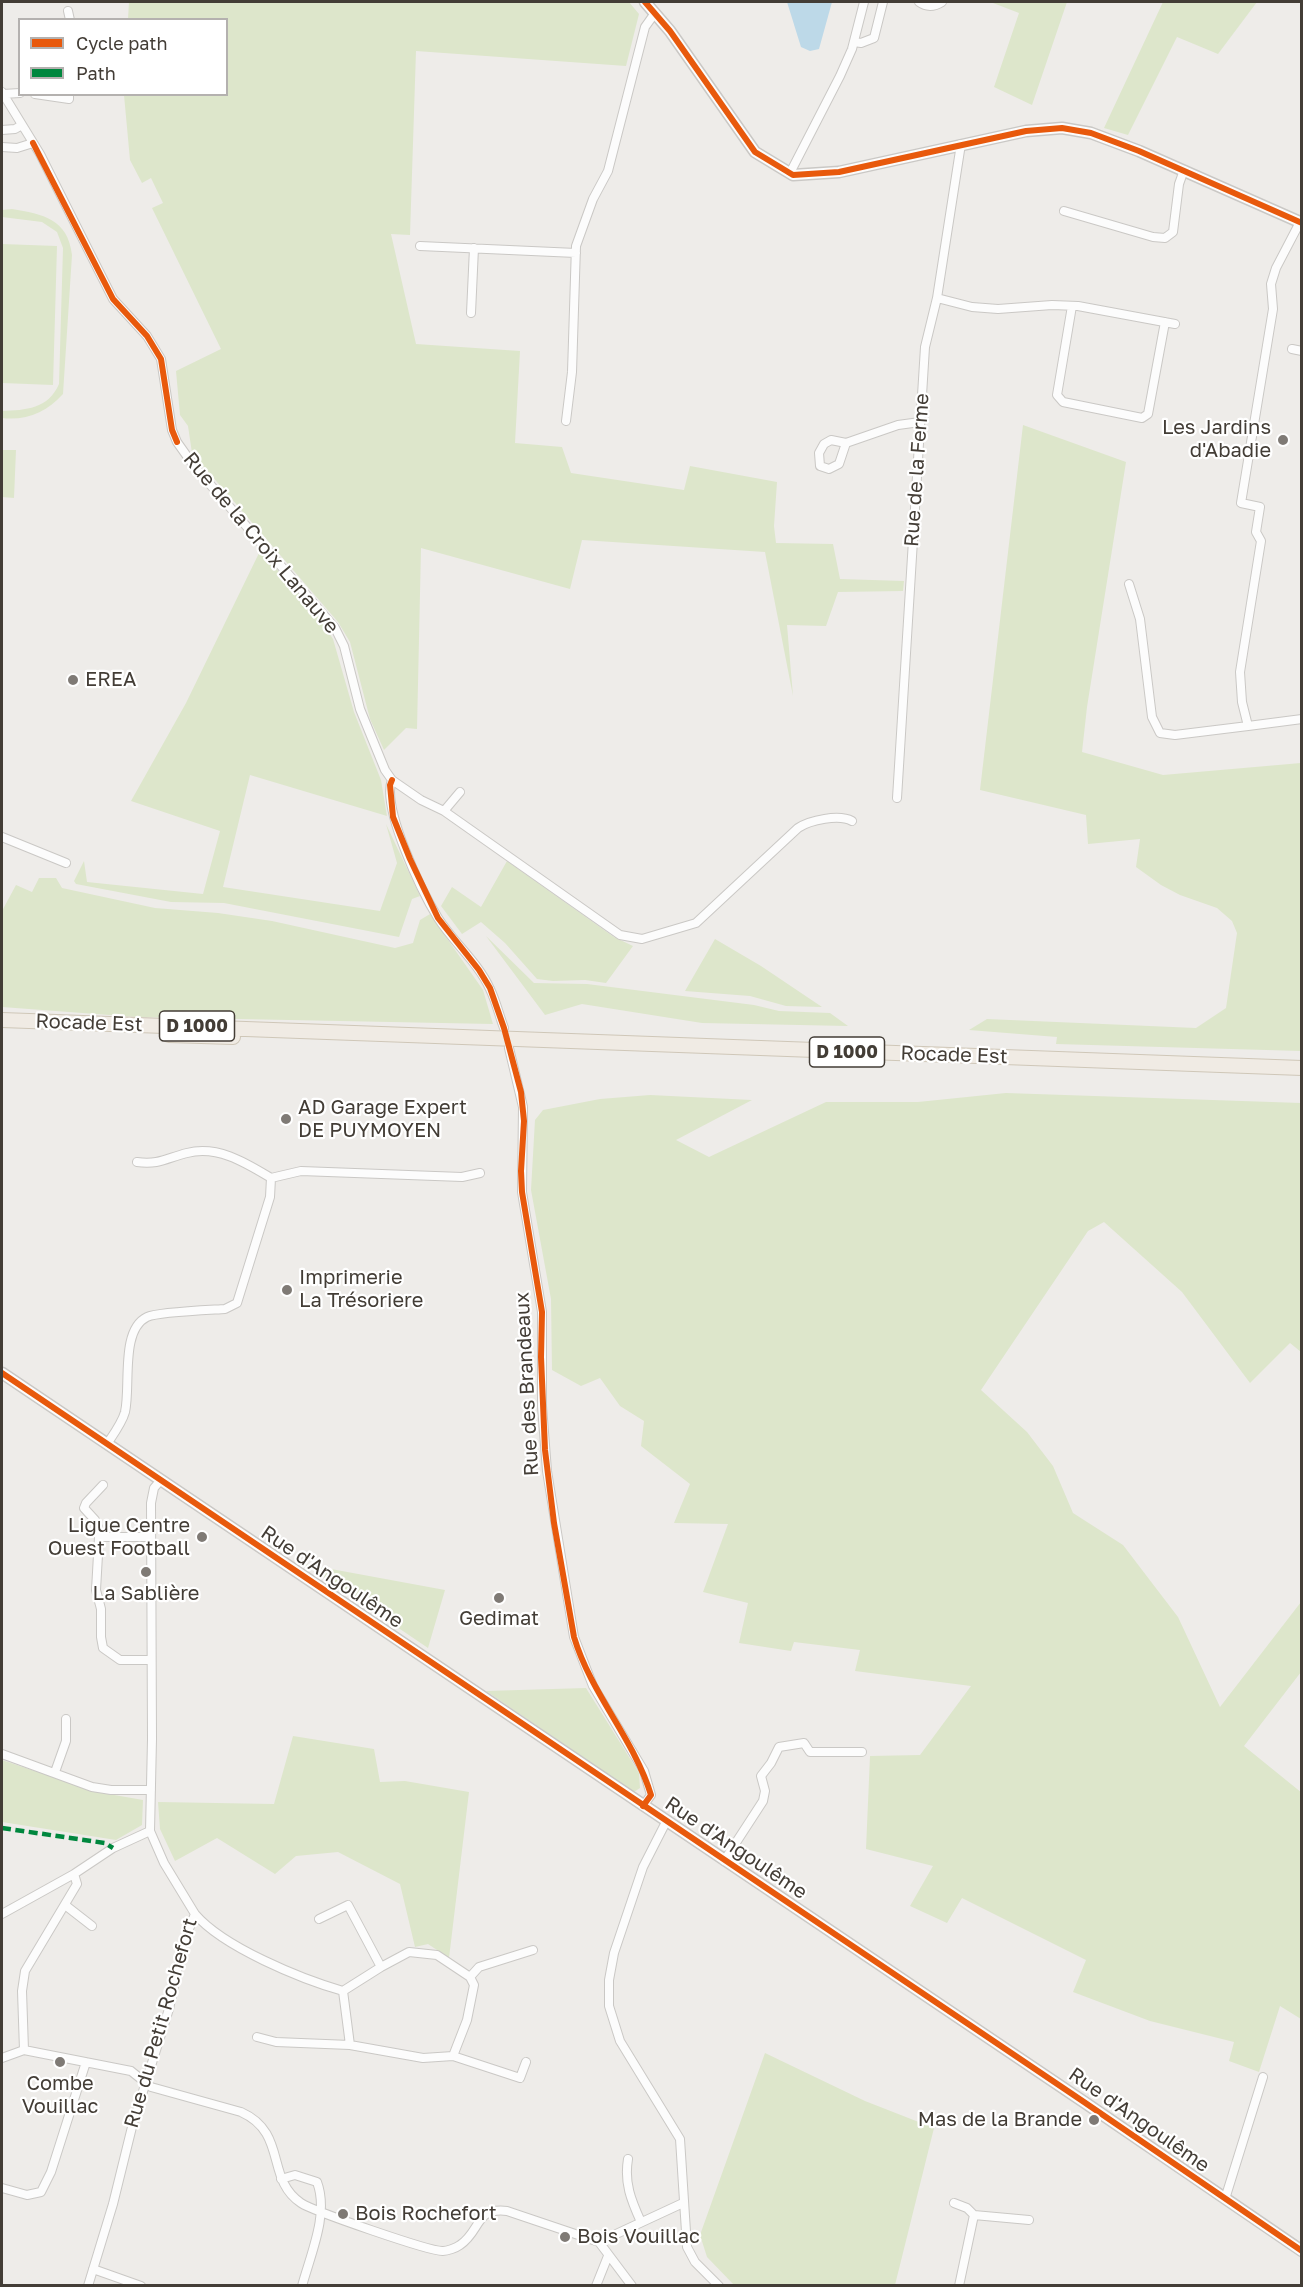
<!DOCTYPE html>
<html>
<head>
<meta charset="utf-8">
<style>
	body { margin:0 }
	#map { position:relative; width:1303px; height:2287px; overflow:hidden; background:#eeece9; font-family:"Golos Text",sans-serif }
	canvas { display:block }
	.frame { position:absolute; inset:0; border:3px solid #433d36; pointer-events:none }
	.legend { position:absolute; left:18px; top:18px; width:210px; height:78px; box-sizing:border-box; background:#fff; border:2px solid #b4b1af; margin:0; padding:8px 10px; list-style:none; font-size:18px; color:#433d36 }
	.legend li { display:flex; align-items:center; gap:12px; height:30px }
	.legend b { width:30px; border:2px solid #b4b1af }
</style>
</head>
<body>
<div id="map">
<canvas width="1303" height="2287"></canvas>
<div class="frame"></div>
<ul class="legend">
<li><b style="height:8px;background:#e8590c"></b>Cycle path</li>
<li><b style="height:8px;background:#00873e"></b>Path</li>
</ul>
</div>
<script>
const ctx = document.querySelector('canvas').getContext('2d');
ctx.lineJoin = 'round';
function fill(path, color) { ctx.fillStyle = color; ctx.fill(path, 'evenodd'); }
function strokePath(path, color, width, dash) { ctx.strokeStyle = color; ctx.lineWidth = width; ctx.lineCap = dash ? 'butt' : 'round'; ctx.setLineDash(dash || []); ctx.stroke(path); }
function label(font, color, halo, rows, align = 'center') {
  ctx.font = font + ' "Golos Text",sans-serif'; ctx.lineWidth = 4.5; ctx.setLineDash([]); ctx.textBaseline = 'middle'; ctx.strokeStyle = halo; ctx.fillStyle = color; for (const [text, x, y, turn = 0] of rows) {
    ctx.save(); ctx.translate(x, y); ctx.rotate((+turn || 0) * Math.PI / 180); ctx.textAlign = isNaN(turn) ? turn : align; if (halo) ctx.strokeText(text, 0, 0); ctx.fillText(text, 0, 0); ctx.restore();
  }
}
fill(new Path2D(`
	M129,2H629L639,14L626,66L416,51L410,235L391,234L416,344L520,351L515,443L562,447L571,473L684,490L690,466L777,482L774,526L776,543L833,544L840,579L904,581L903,591L838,592L826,626L787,625L793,696L765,552L582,540L570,589L421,548L417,729L406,728L384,750L370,719L350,642L338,622L192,453L188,426L180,415L176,371L221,349L152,208L163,203L151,178L142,183L130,160L124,95L226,94V20L128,19Z
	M993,2H1067L1032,105L994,87L1019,13L993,3Z
	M1163,2H1257L1218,54L1177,37L1128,135L1104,128Z
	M12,209C43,214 68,219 72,255L63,394C47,412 26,421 2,418V411C26,410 48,409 59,384L63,248L57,232L42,222L2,217V210Z
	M2,244L57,246L53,385L2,383Z
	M1023,425L1126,462L1087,707L1082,752L1163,775L1301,763V1051L1056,1044L1057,1037L969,1030L987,1019L1196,1028L1226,1008L1237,933L1232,921L1217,908L1180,895L1161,885L1136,867L1140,839L1088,844L1086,815L980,790Z
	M2,450H16L14,498L2,497Z
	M260,551L313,609L333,639L354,712L381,780L387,816L250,775L223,887L380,911L397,863L386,824L420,896L412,899L399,937L224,903L171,902L76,884L74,881L84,861L87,882L203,894L220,831L131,801L186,703Z
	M507,861L614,937L633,946L606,983L585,980L553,981L537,979L505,943L481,922L462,934L441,906L452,887L481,907Z
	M39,878H56L62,888L155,908L218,913L272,921L395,948L413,943L420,920L430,914L483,990L493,1024L136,1017L2,1007V911L16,885L32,892Z
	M486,936L534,983L587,984L754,1005L779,1011L830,1013L848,1026L702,1023L582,1004L545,1015Z
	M715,939L761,966L822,1007L786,1006L750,996L685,991Z
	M1006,1093L1301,1103V1352L1290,1343L1250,1383L1182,1292L1104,1222L1088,1231L981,1390L1027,1432L1053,1466L1073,1513L1123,1545L1178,1617L1220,1707L1301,1602V1672L1244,1746L1302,1793L1301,2019L1280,2006L1259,2072L1229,2061L1234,2042L1150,2021L1073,1992L1086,1960L962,1898L947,1923L910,1906L933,1866L866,1849L870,1756L920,1755L971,1686L855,1671L860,1650L794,1642L791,1651L739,1643L748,1603L703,1592L728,1524L674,1523L690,1484L641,1446L644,1421L620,1406L600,1378L581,1386L552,1370L551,1299L531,1190L535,1120L543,1110L600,1099L650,1095L752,1100L676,1140L709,1157L826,1102H918Z
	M304,1564L445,1590L428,1648Z
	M586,1688L639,1773L640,1788L634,1792L486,1691Z
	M293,1736L374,1749L380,1782L405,1781L469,1792L449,1958L428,1944L415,1947L400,1884L338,1852L296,1856L275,1874L217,1838L175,1861L160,1829L158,1802L274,1804Z
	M2,1760L97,1792L143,1800L142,1825L116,1840L2,1822Z
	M765,2053L865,2101L934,2128L895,2285H734L707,2257L700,2235Z`), '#dde6cb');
fill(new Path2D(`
	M787,2H832L819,49L810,51L801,47Z`), '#bdd9e8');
const minor = new Path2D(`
	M919,2C926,7 934,7 942,2
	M68,11L70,20
	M854,42L861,43L874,38L883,2
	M2,92L40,154L113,299L147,336L161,359L172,430L177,442L194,466L335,628L344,646L360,709L385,770L392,780L421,800L444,811L620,935L642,939L696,923L798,828C810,820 839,814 852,821
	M3,94L20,93
	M35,94L69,99V94
	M2,130L15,129L22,125
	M2,147L17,148L33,143
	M790,173L840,76L852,49L864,2
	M1064,211L1153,237L1165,238L1173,232L1179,184L1184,170
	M1300,222L1276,268L1271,284L1273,309L1241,503L1260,507L1256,532L1261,541L1240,672L1242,702L1248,726L1302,719
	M420,246L576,253
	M937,298L972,307L998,309L1052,305L1078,306L1175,324
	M1072,306L1057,395L1063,402L1142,418L1148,414L1165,322
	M471,313L474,248
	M1292,349L1302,351
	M566,421L572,372L576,246L593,199L608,171L645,27L655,13
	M846,443L839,464L829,469L820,466L819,453L824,444L831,440L846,443L898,425L920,422
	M1129,584L1140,619L1152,717L1160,733L1175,735L1248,726
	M392,780C381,807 422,892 438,918C453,942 478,962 490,989C496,1001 499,1015 504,1028
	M897,798L925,347L937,298L961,144
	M444,811L460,792
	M2,837L66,863
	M509,1048L523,1107L522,1192L542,1312V1406L547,1471L574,1637L593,1686L644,1771L651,1795L643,1806
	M137,1162C159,1165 167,1158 187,1153C218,1145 246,1163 271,1178L301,1171L462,1177L480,1173
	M107,1444C113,1435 122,1423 125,1412C131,1386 120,1330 147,1317C158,1312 210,1310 225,1309L237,1303L270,1197L271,1178
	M102,1536L95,1520L84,1508L86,1503L103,1485
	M150,1537H99L96,1590L101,1609V1637L103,1648L120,1660H151
	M2,1754L92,1787L111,1790H151
	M55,1772L66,1741V1719
	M666,1822L643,1867L614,1953L609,1980V2006L620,2041L680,2139L687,2247L695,2262L719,2286
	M724,1861L763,1801L765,1791L761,1776L771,1763L779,1747L804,1743L810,1752H862
	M74,1874L77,1884L25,1971L22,1991L24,2050L131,2071L151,2087L241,2112C288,2133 265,2179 301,2203C313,2211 431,2252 443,2251C447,2251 456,2248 460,2245C481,2231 475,2207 507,2211L599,2242L683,2203
	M65,1905L92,1926
	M2,1914L74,1874L113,1848L150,1831
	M195,1914C223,1947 301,1979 343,1991L350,2045
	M319,1919L348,1905L381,1967
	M470,1977L479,1967L533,1950
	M343,1991L381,1967L409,1952L437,1955L470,1977L474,1985L467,2020L453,2056
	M257,2037L276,2042L350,2045L423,2058L453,2056L520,2078L526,2062
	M2,2058L24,2050
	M628,2159C624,2183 631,2200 641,2222
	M281,2179L295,2175L317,2182C329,2214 311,2253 302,2286
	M2,2188L27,2195L41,2192L51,2172L86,2062
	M1225,2199L1263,2077
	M954,2203L967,2208L974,2215L959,2286
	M974,2215L1029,2220
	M599,2242L632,2286
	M93,2269L141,2286
	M88,2286L113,2204L133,2123L169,2009L183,1944L195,1914L164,1863L150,1831L152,1739L151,1503L154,1488L160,1481
	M596,2286L608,2256`);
const tertiary = new Path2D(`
	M645,2L670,31L755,152L793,175L839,172L1026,131L1062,128L1091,133L1139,151L1302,223
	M2,1373L1084,2102L1302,2251`);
const primary = new Path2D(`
	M2,1020L1302,1068
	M169,1035L233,1037`);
strokePath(minor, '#cac8c5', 10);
strokePath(tertiary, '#cac8c5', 13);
strokePath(primary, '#cfc7b8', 16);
strokePath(minor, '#fcfcfc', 8);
strokePath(tertiary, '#fcfcfc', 10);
strokePath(primary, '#f0ebe4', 14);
strokePath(new Path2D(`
	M2,1828L105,1843L113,1848`), '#00873e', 4.5, [9, 4.5]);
strokePath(new Path2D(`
	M645,2L670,31L755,152L793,175L839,172L1026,131L1062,128L1091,133L1139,151L1302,223
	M33,143L113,299L147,336L161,359L172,430L177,442
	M392,780L390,785L393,817L410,859L438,918L479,970L490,988L504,1028L521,1092L524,1121L521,1171L522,1192L542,1312L541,1357L545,1450L554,1523L574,1637C591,1694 634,1739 651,1795L643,1806
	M2,1373L1084,2102L1302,2251`), '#e8590c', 6);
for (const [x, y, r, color] of [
	[1283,440,6,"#7f7a75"],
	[73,680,6,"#7f7a75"],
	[286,1119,6,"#7f7a75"],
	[287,1290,6,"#7f7a75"],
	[202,1537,6,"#7f7a75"],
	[146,1572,6,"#7f7a75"],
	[499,1598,6,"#7f7a75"],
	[60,2062,6,"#7f7a75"],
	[1094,2120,6,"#7f7a75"],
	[343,2214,6,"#7f7a75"],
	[565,2237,6,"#7f7a75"]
]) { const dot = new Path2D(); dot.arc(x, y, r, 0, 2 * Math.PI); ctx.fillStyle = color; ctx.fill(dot); strokePath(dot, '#fff', 2); }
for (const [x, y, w] of [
	[197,1026,75],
	[847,1052,75]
]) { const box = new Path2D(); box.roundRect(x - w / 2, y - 15, w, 30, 4.5); ctx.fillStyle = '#fff'; ctx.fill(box); strokePath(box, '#433d36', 1.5); }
label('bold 18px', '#433d36', null, [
	["D 1000",197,1026],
	["D 1000",847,1052]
]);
label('20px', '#433d36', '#fff', [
	["Les Jardins",1271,428,"right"],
	["d'Abadie",1271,451,"right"],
	["EREA",85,680],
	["AD Garage Expert",298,1108],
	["DE PUYMOYEN",298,1131],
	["Imprimerie",299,1278],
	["La Trésoriere",299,1301],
	["Ligue Centre",190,1526,"right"],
	["Ouest Football",190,1549,"right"],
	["La Sablière",146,1594,"center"],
	["Gedimat",499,1619,"center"],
	["Combe",60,2084,"center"],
	["Vouillac",60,2107,"center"],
	["Mas de la Brande",1082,2120,"right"],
	["Bois Rochefort",355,2214],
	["Bois Vouillac",577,2237]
], 'left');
label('20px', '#433d36', '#fff', [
	["Rue de la Ferme",917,470,-86],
	["Rue de la Croix Lanauve",261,543,50],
	["Rocade Est",89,1023,2],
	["Rocade Est",954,1055,2],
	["Rue des Brandeaux",527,1384,-93],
	["Rue d'Angoulême",332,1577,34],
	["Rue d'Angoulême",736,1848,34],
	["Rue du Petit Rochefort",161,2023,-74],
	["Rue d'Angoulême",1139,2120,35]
]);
</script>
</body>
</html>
